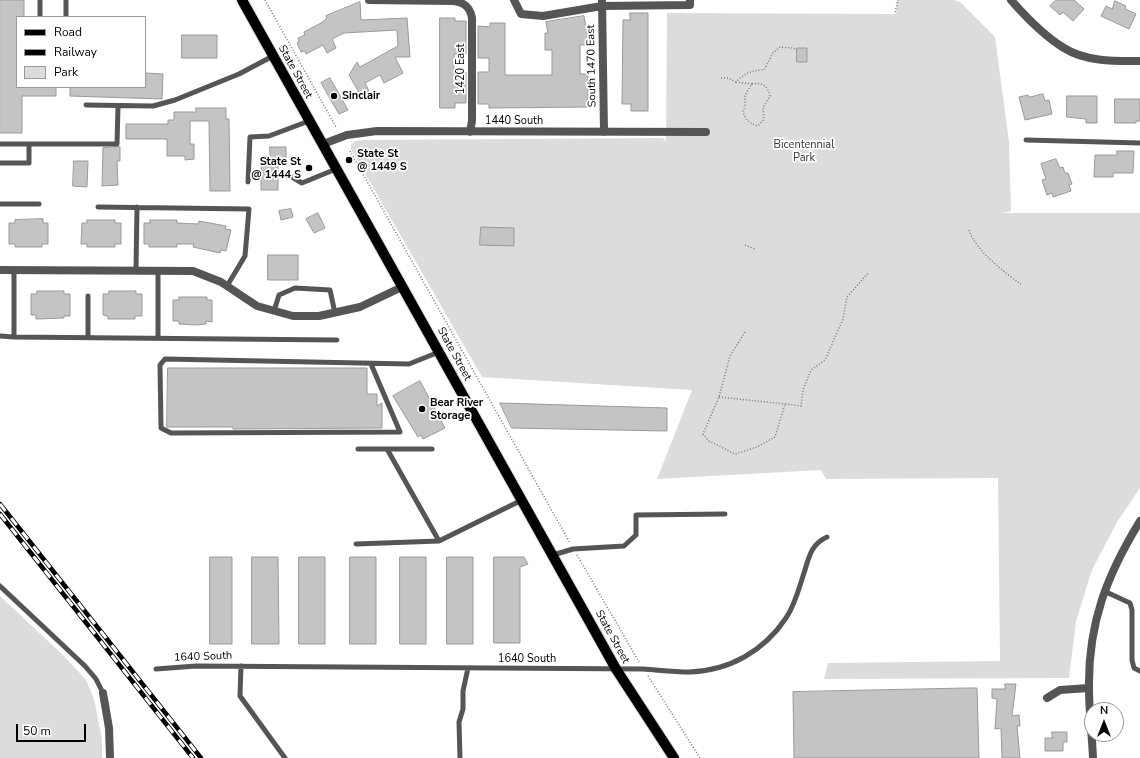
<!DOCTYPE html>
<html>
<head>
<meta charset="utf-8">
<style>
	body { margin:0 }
	#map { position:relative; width:1140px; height:758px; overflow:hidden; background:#fff; font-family:"Nunito Sans",sans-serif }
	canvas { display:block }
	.legend { position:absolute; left:16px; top:16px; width:130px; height:72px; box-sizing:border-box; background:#fff; border:1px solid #999; margin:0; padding:5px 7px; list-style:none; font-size:12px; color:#000 }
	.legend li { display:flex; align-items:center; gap:8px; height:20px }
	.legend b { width:20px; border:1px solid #999 }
	.north { position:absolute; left:1084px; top:702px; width:40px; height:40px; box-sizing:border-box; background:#fff; border:1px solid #999; border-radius:50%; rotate:0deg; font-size:11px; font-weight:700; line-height:16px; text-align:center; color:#000 }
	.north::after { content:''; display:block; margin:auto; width:14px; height:18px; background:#000; clip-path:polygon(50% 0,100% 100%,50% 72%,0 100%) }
	.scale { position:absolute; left:16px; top:724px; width:70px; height:18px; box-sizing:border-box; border:2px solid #000; border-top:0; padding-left:5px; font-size:12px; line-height:14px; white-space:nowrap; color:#000; -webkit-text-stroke:3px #fff; paint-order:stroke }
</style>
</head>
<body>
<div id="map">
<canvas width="1140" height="758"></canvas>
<ul class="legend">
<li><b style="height:5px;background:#000"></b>Road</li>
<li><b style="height:5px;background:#000"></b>Railway</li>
<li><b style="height:11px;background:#dcdcdc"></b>Park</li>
</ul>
<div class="north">N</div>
<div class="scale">50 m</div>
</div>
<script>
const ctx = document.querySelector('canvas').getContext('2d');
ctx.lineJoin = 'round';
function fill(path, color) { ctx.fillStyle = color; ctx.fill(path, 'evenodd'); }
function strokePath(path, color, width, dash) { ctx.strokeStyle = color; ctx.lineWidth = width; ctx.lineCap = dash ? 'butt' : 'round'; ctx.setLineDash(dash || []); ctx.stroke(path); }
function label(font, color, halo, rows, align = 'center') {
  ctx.font = font + ' "Nunito Sans",sans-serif'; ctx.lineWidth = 3.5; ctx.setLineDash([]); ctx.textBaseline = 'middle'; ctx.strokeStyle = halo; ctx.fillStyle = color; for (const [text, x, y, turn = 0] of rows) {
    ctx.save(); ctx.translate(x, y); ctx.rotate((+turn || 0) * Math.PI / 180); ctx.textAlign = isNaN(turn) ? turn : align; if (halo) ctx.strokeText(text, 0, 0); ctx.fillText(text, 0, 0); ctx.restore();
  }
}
fill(new Path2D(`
	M897,0H954L960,2L995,37L1009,142L1011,211L1002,213H1140V488L1117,522L1092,570L1076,621L1069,678L824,679L828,663L1000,661L998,478L826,479L821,470L657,479L692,390L482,377L351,149V145L355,141L363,140L662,138L666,141L667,13L896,14Z
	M0,596L64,656L86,680L94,699L102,739V758H0Z`), '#dcdcdc');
const building = new Path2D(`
	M0,0H24V17H17V87H56V96H22V133H0Z
	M1056,0H1074L1084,9L1073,21L1063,12L1060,15L1050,6Z
	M1115,1L1126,6L1125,9L1136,14L1129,29L1101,16L1106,6L1112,9Z
	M360,2L361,20L407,18L410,57H395L403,73L384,83L380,75L365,83L369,91L361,96L349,75L357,62L360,67L398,46L397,30L344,33L332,39L336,48L327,53L323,45L306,54L305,51L301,52L297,43L299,42L298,38L305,35L304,32L321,23L327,18L326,16Z
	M630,13H648V111H631V104H622L623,20H630Z
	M584,16L586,28H589V45H580V74H588V107L489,108V104H478V72H489V58H478V26L490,27V23H505V75H552V50H545V33H548L546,22Z
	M440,18H455V21H466V54H455L454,56V72H466V103H455V108H440Z
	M182,35H217V58H182Z
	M797,48H807V62H797Z
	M145,73L163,74L162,99L70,96V87H145Z
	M330,78L348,110L339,114L321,83Z
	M1043,94L1045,101L1049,100L1052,114L1025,120L1019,97L1028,95L1029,97Z
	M1067,96H1097V123H1086V119L1067,117Z
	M1115,99H1140V121H1136V123H1115Z
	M196,108H226V119H229L230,191H210L209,121H190V144H194V159L185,160V156H167V139H126V124H168V120H174V112H196Z
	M120,147V161H117L118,185L102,186L103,148Z
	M270,147H286V159H278V190H261V163H270Z
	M1117,151H1134L1133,173H1113V177H1094L1095,155H1117Z
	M1056,159L1060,168L1063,167L1065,173H1068L1072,184L1069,185L1071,191L1053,197L1052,193L1047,195L1042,180L1046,179L1041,164Z
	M74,161H88L87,187L73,186Z
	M291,209L293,217L281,220L279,211Z
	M318,213L325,228L314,233L306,219Z
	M43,219V223H48V244H42V247H15V244H9V223H15V220Z
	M87,220H115V223H121V244H115V247H87V244H81L82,223H87Z
	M150,220H177V223L198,224L199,221L226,226L225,229L231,230L226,251L221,250L220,253L193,247L194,244H177V247H149V244H144V223H150Z
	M481,227L514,228V246L480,245Z
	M268,255H298V280H268Z
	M37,291H64V294H70V316H64V318L36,319V315H31V294H37Z
	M109,291H136V294H142V316H135V319H108V316L103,315V294H109Z
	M179,297H207V300H212V322L206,321V324L196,325L179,324V321H173V300H179Z
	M168,368H367V394H377V406L382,403V428L233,429V427H167Z
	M420,381L445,428L423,439L421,435L418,437L393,396Z
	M500,403L667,408V431L512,428Z
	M210,557H232V644H210Z
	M252,557H278L279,644H252Z
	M299,557H325V644H299Z
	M350,557H376V644H350Z
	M400,557H426V644H400Z
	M447,557H473V644H447Z
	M494,557H524L528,564L520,567V643H494Z
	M1005,684H1016L1012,716L1019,715L1020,726H1017L1020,758H1002L1001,728L995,729L997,699L992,698V689H1005Z
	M966,688H977L979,758H794L793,692Z
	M1052,732H1067V742H1063V751H1045V738H1052Z`);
fill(building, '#c4c4c4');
strokePath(building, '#999', 1);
const primary = new Path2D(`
	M242,0L616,669L674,758`);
strokePath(primary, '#dbdbdb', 12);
strokePath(new Path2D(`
	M265,0L336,127
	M895,12L898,0
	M721,78H728L736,82C745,73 752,70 764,70L773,53L780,47L793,48L797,50
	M736,82L752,84L745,95V106L743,111C745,120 749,123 758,126L764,119L763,108L770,96C768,86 762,82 752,84
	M350,151L570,543
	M969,230C976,251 1004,272 1022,285
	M745,245L755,249
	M745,332L730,356L719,397L703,434L709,441L735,454L757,447L775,437L785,404L801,406L803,390L811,370L825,360L843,319L847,297L869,272
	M719,397L785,404
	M577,555L639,662
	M648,676L700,758`), '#777', 1.5, [1, 2]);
strokePath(new Path2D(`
	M66,0V17
	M40,17V0
	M86,105L153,106L175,100L239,74L273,56
	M1026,140L1140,143
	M0,144H117L118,106
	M0,163H29V144
	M292,177L302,183L336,169
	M248,182L250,137L269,136L309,121
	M0,204H39
	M98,207L249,209L245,256L227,286
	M14,270V337L337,340
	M136,270L137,207
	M158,270V338
	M88,296V337
	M274,311L279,295L295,288L330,290L335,313
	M0,336L14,337
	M371,364L400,432L171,433L161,428L160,365L165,359L409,364L439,352
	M358,449H432
	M439,541L522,500
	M356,544L439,541L387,449
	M553,555L573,549L624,546L636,535V515L725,514
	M0,586L85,666L96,679L103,693
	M1104,591L1130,603L1132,610V660L1134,668L1140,671
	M241,666L240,696L285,758
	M156,669L196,666L643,669C658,670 674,672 689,672C729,671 764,651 786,618C795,605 799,588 804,573C809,557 811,544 827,537
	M460,758L459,722L463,709V691L468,668`), '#555', 5);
strokePath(new Path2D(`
	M369,0L453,1C464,2 470,7 472,18V121L470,132
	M514,0L521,14L543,16L602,6L690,5V0
	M602,0L604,132
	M323,144L347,135L377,131L706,132
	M0,270L193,271L221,282L257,306L293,316H319L360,307L402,287
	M103,693L109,728L110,758
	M1047,698L1060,690L1089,688`), '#555', 8);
strokePath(new Path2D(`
	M1011,0C1025,16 1046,37 1064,48C1086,62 1116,61 1140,61
	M1093,758C1092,735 1089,711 1089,688C1088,623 1107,575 1140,521`), '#555', 8);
strokePath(primary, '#000', 10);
const rail = new Path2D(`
	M0,504L201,758
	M0,514L193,758`);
strokePath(rail, '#000', 4.5);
strokePath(rail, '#fff', 3, [9]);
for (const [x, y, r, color] of [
	[334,96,4,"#000"],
	[349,160,4,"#000"],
	[309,168,4,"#000"],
	[422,409,4,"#000"]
]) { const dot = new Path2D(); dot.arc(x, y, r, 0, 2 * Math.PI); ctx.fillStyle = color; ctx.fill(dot); strokePath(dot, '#fff', 1.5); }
label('11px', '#000', '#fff', [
	["South 1470 East",592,66,-91],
	["1420 East",461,69,-90],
	["State Street",295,72,61],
	["1440 South",514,121],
	["State Street",454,354,61],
	["State Street",612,637,61],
	["1640 South",203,657,-2],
	["1640 South",527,659]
]);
label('bold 11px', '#000', '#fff', [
	["Sinclair",342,96],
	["State St",357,154],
	["@ 1449 S",357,167],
	["State St",301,162,"right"],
	["@ 1444 S",301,175,"right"],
	["Bear River",430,403],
	["Storage",430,416]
], 'left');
label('11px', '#333', '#fff', [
	["Bicentennial",804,145],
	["Park",804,158]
]);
</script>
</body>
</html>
